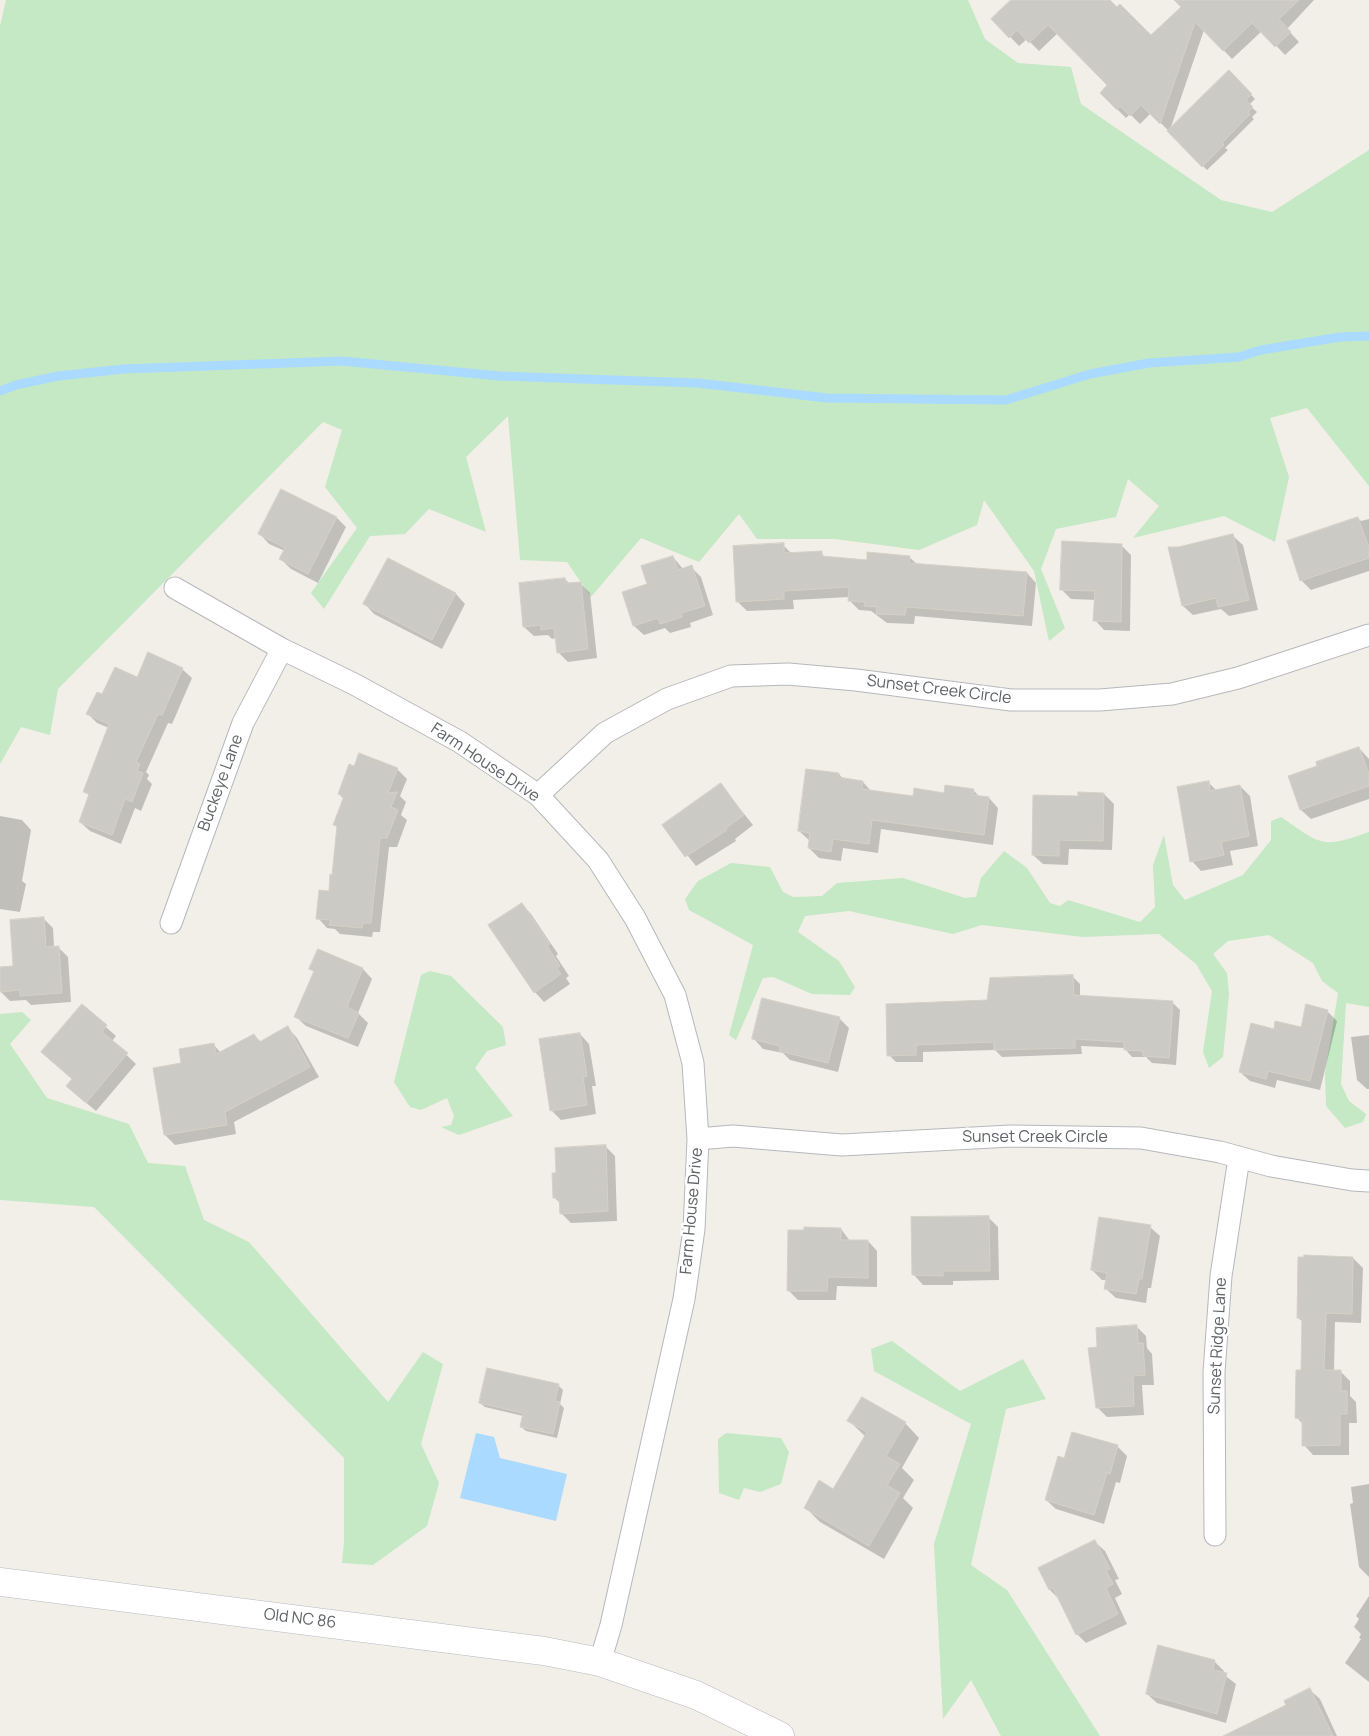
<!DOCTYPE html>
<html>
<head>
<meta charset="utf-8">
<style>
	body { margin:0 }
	canvas { display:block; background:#f1efe8 }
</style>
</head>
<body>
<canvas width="1369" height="1736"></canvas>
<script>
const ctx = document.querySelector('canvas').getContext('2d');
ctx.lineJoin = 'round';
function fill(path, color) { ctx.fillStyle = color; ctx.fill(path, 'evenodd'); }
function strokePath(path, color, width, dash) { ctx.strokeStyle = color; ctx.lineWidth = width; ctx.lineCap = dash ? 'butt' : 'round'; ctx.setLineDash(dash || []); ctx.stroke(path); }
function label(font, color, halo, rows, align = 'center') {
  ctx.font = font + ' Manrope,sans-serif'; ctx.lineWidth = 5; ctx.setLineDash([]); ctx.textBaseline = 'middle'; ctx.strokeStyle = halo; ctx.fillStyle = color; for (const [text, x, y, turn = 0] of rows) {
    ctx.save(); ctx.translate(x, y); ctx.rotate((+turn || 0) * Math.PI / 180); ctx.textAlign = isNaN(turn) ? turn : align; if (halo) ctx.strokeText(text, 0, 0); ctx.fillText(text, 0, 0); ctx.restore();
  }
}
fill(new Path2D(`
	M6,0H968L985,39L1018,63L1071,67L1081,104L1221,200L1272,212L1369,150V486L1307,408L1270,418L1289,477L1275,542L1224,516L1133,538L1159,506L1128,479L1116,517L1056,529L1041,569L1065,628L1049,641L1034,571L984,500L977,525L919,550L835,539H757L739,514L699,562L641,538L591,597L567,562L520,560L508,416L466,457L486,532L429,509L405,534L370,536L324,609L311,593L357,528L325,487L342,430L323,422L58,689L50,735L21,727L0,764V26Z
	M1281,817C1322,845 1321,849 1369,832V1007L1346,1003L1341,1084L1349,1101L1366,1114L1363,1122L1345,1128L1326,1106L1325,1073L1338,993L1322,981L1313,963L1269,935L1228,941L1213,954L1227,973L1229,994L1223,1057L1209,1068L1203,1052L1212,991L1196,964L1159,934L1083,937L982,925L953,934L849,911L805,916L798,932L839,961L855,987L850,995L812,994L773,977L763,978L736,1040L729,1035L753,945L689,910L685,899L698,881L731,863L770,867L783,892L793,897L822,896L837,883L903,878L965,898L976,897L981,878L1004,851L1027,868L1050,903L1060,906L1068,900L1140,922L1155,907L1153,865L1164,835L1173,885L1185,900L1243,875L1271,840V821Z
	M430,971L451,976L503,1027L506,1045L487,1051L475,1068L513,1116L459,1135L441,1127L451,1125L454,1116L447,1098L421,1110L410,1107L394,1082L421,975Z
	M22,1012L31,1020L10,1044L47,1098L129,1124L148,1163L185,1166L204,1220L249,1242L388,1402L423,1352L443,1364L421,1444L439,1483L427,1526L373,1565L342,1563L344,1542V1458L94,1207L0,1200V1014Z
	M892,1341L960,1391L1023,1359L1046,1399L1006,1409L971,1565L1007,1590L1100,1736H1001L971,1680L943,1719L934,1544L971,1424L874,1371L871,1349Z
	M726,1433L781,1438L789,1452L781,1484L760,1492L744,1488L739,1500L719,1493L718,1439Z`), '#c5e8c5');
fill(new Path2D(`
	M476,1433L494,1437L500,1458L567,1474L556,1521L460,1498Z`), '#aadaff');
fill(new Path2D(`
	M1013,0H1098L1151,37L1190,0H1314L1287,29L1299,42L1285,55L1262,31L1232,59L1204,30L1170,130L1229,72L1255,99L1249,105L1257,112L1252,117L1254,119L1225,148L1228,150L1207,170L1151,113L1140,124L1130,114L1126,118L1101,93L1109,85L1058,33L1039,51L1027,39L1019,46L993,19Z
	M282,491L337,518L346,527L318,583L291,569L281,559L285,551L269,544L260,534Z
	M1358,518L1361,521L1369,519V571L1311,590L1301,580Z
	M1233,536L1243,545L1258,610L1229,616L1221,609L1193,615L1183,606Z
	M783,545L792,554L821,553L826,558L868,561L909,557L917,564L1027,573L1036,583L1032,626L915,616L914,624L887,623L871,611L859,610L849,600L850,597L793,600L794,609L747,611L737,601Z
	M1121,545L1131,555L1130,631L1104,630L1095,620L1096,600L1071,599L1061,589Z
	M673,557L684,570L691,567L701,577L713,615L690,623L691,627L670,633L665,628L644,635L634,626L623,593L648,584Z
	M388,559L456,594L465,604L442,649L374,614L365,604Z
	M565,579L570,584L580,583L590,593L597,658L568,662L558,652L556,638L552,639L548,635L534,636L524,627Z
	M182,669L192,678L172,724L168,723L146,772L149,775L147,779L152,784L141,811L135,808L121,844L90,831L80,822L90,797L85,791L109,728L97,723L87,713L103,696L137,678Z
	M1359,748L1369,759V799L1311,819L1301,810L1290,777Z
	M397,769L407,779L400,796L406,802L401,815L407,820L397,847H389L380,932H373L372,937L340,934L335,929L327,928L318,918L330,892L333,876L338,828L334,824L344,799L339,794Z
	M839,774L844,780L863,782L872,792L914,797L973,790L980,797L989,798L998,808L993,845L881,829L878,853L843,848L841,861L819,858L809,848L810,841L799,831Z
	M1208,782L1217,791L1240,786L1250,796L1258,846L1230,851L1233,865L1201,871L1192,861Z
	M721,785L753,825L735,839L736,841L696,866L664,826Z
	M1104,794L1114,804L1112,850L1069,849L1068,865L1043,864L1033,855L1079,797Z
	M0,816L22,820L31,830L22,881L26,884L20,912L0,909Z
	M522,904L531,914L558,954L556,956L569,976L566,978L570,984L544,1002L535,992Z
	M43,918L53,928L54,947H58L68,957L71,1002L31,1005L26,1000L10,1001L0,991V968L15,967Z
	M319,951L363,969L372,979L358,1013L368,1023L358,1047L306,1026L296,1017L315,973L311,969Z
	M1073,977L1080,984V997L1172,1002L1180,1010L1176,1065L1152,1063L1146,1057H1132L1124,1048L1081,1046L1082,1054L1002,1057L995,1050L923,1052V1062H896L889,1055L988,1001Z
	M82,1006L116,1036L112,1041L136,1064L96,1111L77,1095L73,1079L42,1052Z
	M1327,1011L1337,1021L1320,1090L1277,1080L1275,1088L1250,1081L1240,1072L1275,1030L1302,1029Z
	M839,1018L849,1028L838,1072L790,1060L783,1053L763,1049L754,1039Z
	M288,1028L297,1038L319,1077L234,1122L236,1134L175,1145L165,1135L155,1069L183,1064L214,1045L221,1053L254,1035L261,1042Z
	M580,1034L589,1044L596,1086H592L596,1114L561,1120L551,1110Z
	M1369,1035V1089H1367L1357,1080L1351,1037Z
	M606,1147L615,1156L617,1221L571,1223L561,1213V1204L554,1197Z
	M988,1217L998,1227L999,1280L953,1281V1285H923L914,1275Z
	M1150,1227L1160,1236L1151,1288H1148L1146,1303L1116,1298L1106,1289L1107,1280H1102L1092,1270Z
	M841,1229L850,1241H868L877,1251V1287L837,1286L836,1300H798L788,1290Z
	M1353,1258L1363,1268L1361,1323L1335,1322L1334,1371H1340L1350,1381V1396L1356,1402L1357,1423H1349V1455H1313L1304,1445V1425L1297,1418L1302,1371L1303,1322L1298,1318Z
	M1136,1326L1146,1336L1147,1348L1152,1354L1154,1385H1142L1144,1415L1107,1417L1097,1407L1099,1348Z
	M558,1385L563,1390L560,1404L564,1408L557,1438L526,1431L521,1427L523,1416L485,1407L480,1403Z
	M849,1421L905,1423L919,1438L902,1468L914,1480L903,1498L913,1508L884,1559L820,1522L805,1507L834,1491L866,1437Z
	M1118,1447L1127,1456L1120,1483L1116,1482L1104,1524L1056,1509L1046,1500L1065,1459Z
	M1369,1484V1577L1359,1567L1350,1504L1353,1503L1351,1487Z
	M1095,1542L1105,1551L1119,1579L1115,1580L1122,1594L1115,1598L1127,1624L1086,1643L1077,1634L1060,1600L1050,1590L1040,1568Z
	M1369,1596V1682L1345,1663L1361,1639L1359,1638L1361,1634L1354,1627L1359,1619L1356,1616Z
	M1214,1661L1224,1671L1223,1674L1236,1684L1226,1723L1157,1703L1147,1694Z
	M1310,1690L1320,1699L1337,1736H1251Z`), '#0003');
strokePath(new Path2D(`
	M0,391L16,385L58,376L124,369L342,361L500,376L698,383L827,398L1006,400L1090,374L1149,363L1239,357L1261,350L1340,337L1369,336`), '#aadaff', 9);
const building = new Path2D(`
	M1011,0H1110L1117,7L1120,4L1151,35L1181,7L1174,0H1299L1279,19L1291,32L1275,47L1252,23L1223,51L1195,22L1160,124L1141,105L1130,116L1120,106L1117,110L1100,93L1107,85L1048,25L1029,43L1017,30L1009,38L991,19Z
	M1229,70L1252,94L1246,100L1253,107L1248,112L1250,114L1222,143L1224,145L1202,167L1167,131Z
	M281,489L337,517L308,574L279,559L285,548L258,534Z
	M1358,517L1369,548V558L1300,581L1287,541Z
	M1233,534L1249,600L1218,607L1216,598L1182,606L1168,547H1178Z
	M1062,541L1122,544L1121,622L1093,621L1095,591L1060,590Z
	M784,543V553L822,551V556L867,560V552L910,556L909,563L1027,572L1023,616L906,607L905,615L876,614L877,607L864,606L865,602L848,601L849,587L784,591V599L736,602L733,546Z
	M673,556L678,570L692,565L705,606L681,613L682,617L660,624L658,618L633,626L622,592L647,584L641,566Z
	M388,558L456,593L432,640L363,604Z
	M565,578L566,583L581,582L588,649L557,653L554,628L541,630V625L523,627L519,583Z
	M148,652L183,668L162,715L158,714L136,762L140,764L137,771L143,773L132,802L125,799L112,835L79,822L89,794L83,792L109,724L86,714L97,692L102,694L115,667L137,677Z
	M1359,747L1369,774V786L1300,810L1288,776L1317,766L1316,762Z
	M359,753L398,768L388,793L397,792L391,807L398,810L387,838H380L371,923H363L362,928L329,925L331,920L316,919L319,890L329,891L330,874L332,875L337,826L333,825L344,796L338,794L349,764L354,766Z
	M806,769L839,773L838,777L863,781L862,789L913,796L914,788L944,793L945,785L974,789L973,795L989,797L984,835L872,820L869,844L833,839L831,852L808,848L810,833L798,831Z
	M1209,781L1210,791L1240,785L1249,836L1221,842L1224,855L1190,862L1177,787Z
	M721,783L744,815L726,828L727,830L685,857L662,825Z
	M1078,792L1104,793L1103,841L1059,840V856L1032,855L1033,795L1078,796Z
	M522,903L550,944L547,946L560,966L557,968L561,974L534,993L488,925Z
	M44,917L46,947L59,946L62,993L20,996V990L0,992V967L13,966L10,920Z
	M318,949L363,968L347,1007L359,1013L348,1038L294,1017L314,971L309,969Z
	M1073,975L1074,995L1173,1001L1169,1058L1143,1056V1051L1124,1050V1042L1075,1039V1048L994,1050V1042L916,1045V1055L887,1056L886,1004L987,1000L990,978Z
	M762,998L840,1017L828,1063L779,1051L780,1046L752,1039Z
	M82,1004L107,1025L102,1032L128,1053L86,1103L66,1086L72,1079L41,1052Z
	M1306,1004L1328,1010L1310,1081L1268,1071L1266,1079L1239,1072L1251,1023L1274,1029L1275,1021L1301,1027Z
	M288,1026L310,1067L225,1112L227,1125L164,1135L153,1068L181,1063L179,1049L214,1043L216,1054L254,1034L259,1042Z
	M580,1033L587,1076L583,1077L587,1105L550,1111L539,1039Z
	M606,1145L608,1211L560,1214L559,1198H553L552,1173H556L555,1148Z
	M989,1216L990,1271H943V1276L912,1275L911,1217Z
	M1099,1217L1151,1225L1142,1279H1139L1136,1294L1104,1289L1107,1273L1091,1270Z
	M804,1227L841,1228V1240H868V1278L828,1277L827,1291H787L788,1230H804Z
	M1304,1255L1353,1257L1352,1314L1326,1313L1324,1370H1341V1391H1347V1414H1340V1445L1302,1446V1419L1295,1418L1296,1370H1301L1302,1318H1297L1298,1257H1304Z
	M1137,1325L1138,1343H1143L1145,1375L1133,1376L1134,1406L1096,1408L1088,1348L1097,1347L1096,1328Z
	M487,1368L559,1384L555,1401L560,1402L553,1434L520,1427L523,1413L479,1403Z
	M862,1397L906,1422L886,1456L900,1464L887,1485L900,1493L869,1546L804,1508L819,1480L833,1489L867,1432L847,1421Z
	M1072,1432L1118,1445L1110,1474L1107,1473L1094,1515L1045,1500L1058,1456L1064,1458Z
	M1095,1540L1110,1569L1106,1570L1113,1584L1106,1588L1118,1614L1076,1635L1053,1588L1049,1590L1038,1568Z
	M1158,1645L1215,1660L1213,1670L1227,1673L1217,1714L1146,1694Z
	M1310,1688L1333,1736H1223L1286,1705L1284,1701Z`);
fill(building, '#cccac5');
strokePath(building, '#d6d1c6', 1);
const street = new Path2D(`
	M175,588L282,649L354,684L460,742L538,795L598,860L635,918L675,995L693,1063L698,1139L694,1229L684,1299L611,1625L600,1662
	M538,795L605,733L667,699L731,676L788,674L856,680L1011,700H1100L1172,694L1238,678L1369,635
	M171,923L243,723L282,649
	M698,1139L733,1136L842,1145L1011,1136L1141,1138L1220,1152L1271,1166L1352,1180L1369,1181
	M1215,1535L1214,1372L1221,1276L1239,1158`);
const secondary = new Path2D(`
	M0,1582L544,1651L600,1662L696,1695L780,1736`);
strokePath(street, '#b5b8bc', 23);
strokePath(secondary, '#b6babf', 29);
strokePath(street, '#fff', 21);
strokePath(secondary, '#fff', 28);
label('16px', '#5f6368', '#fff', [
	["Sunset Creek Circle",939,690,7],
	["Farm House Drive",485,763,34],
	["Buckeye Lane",221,783,-70],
	["Sunset Creek Circle",1035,1138],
	["Farm House Drive",692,1211,-85],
	["Sunset Ridge Lane",1218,1346,-87],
	["Old NC 86",300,1619,7]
]);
</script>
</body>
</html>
